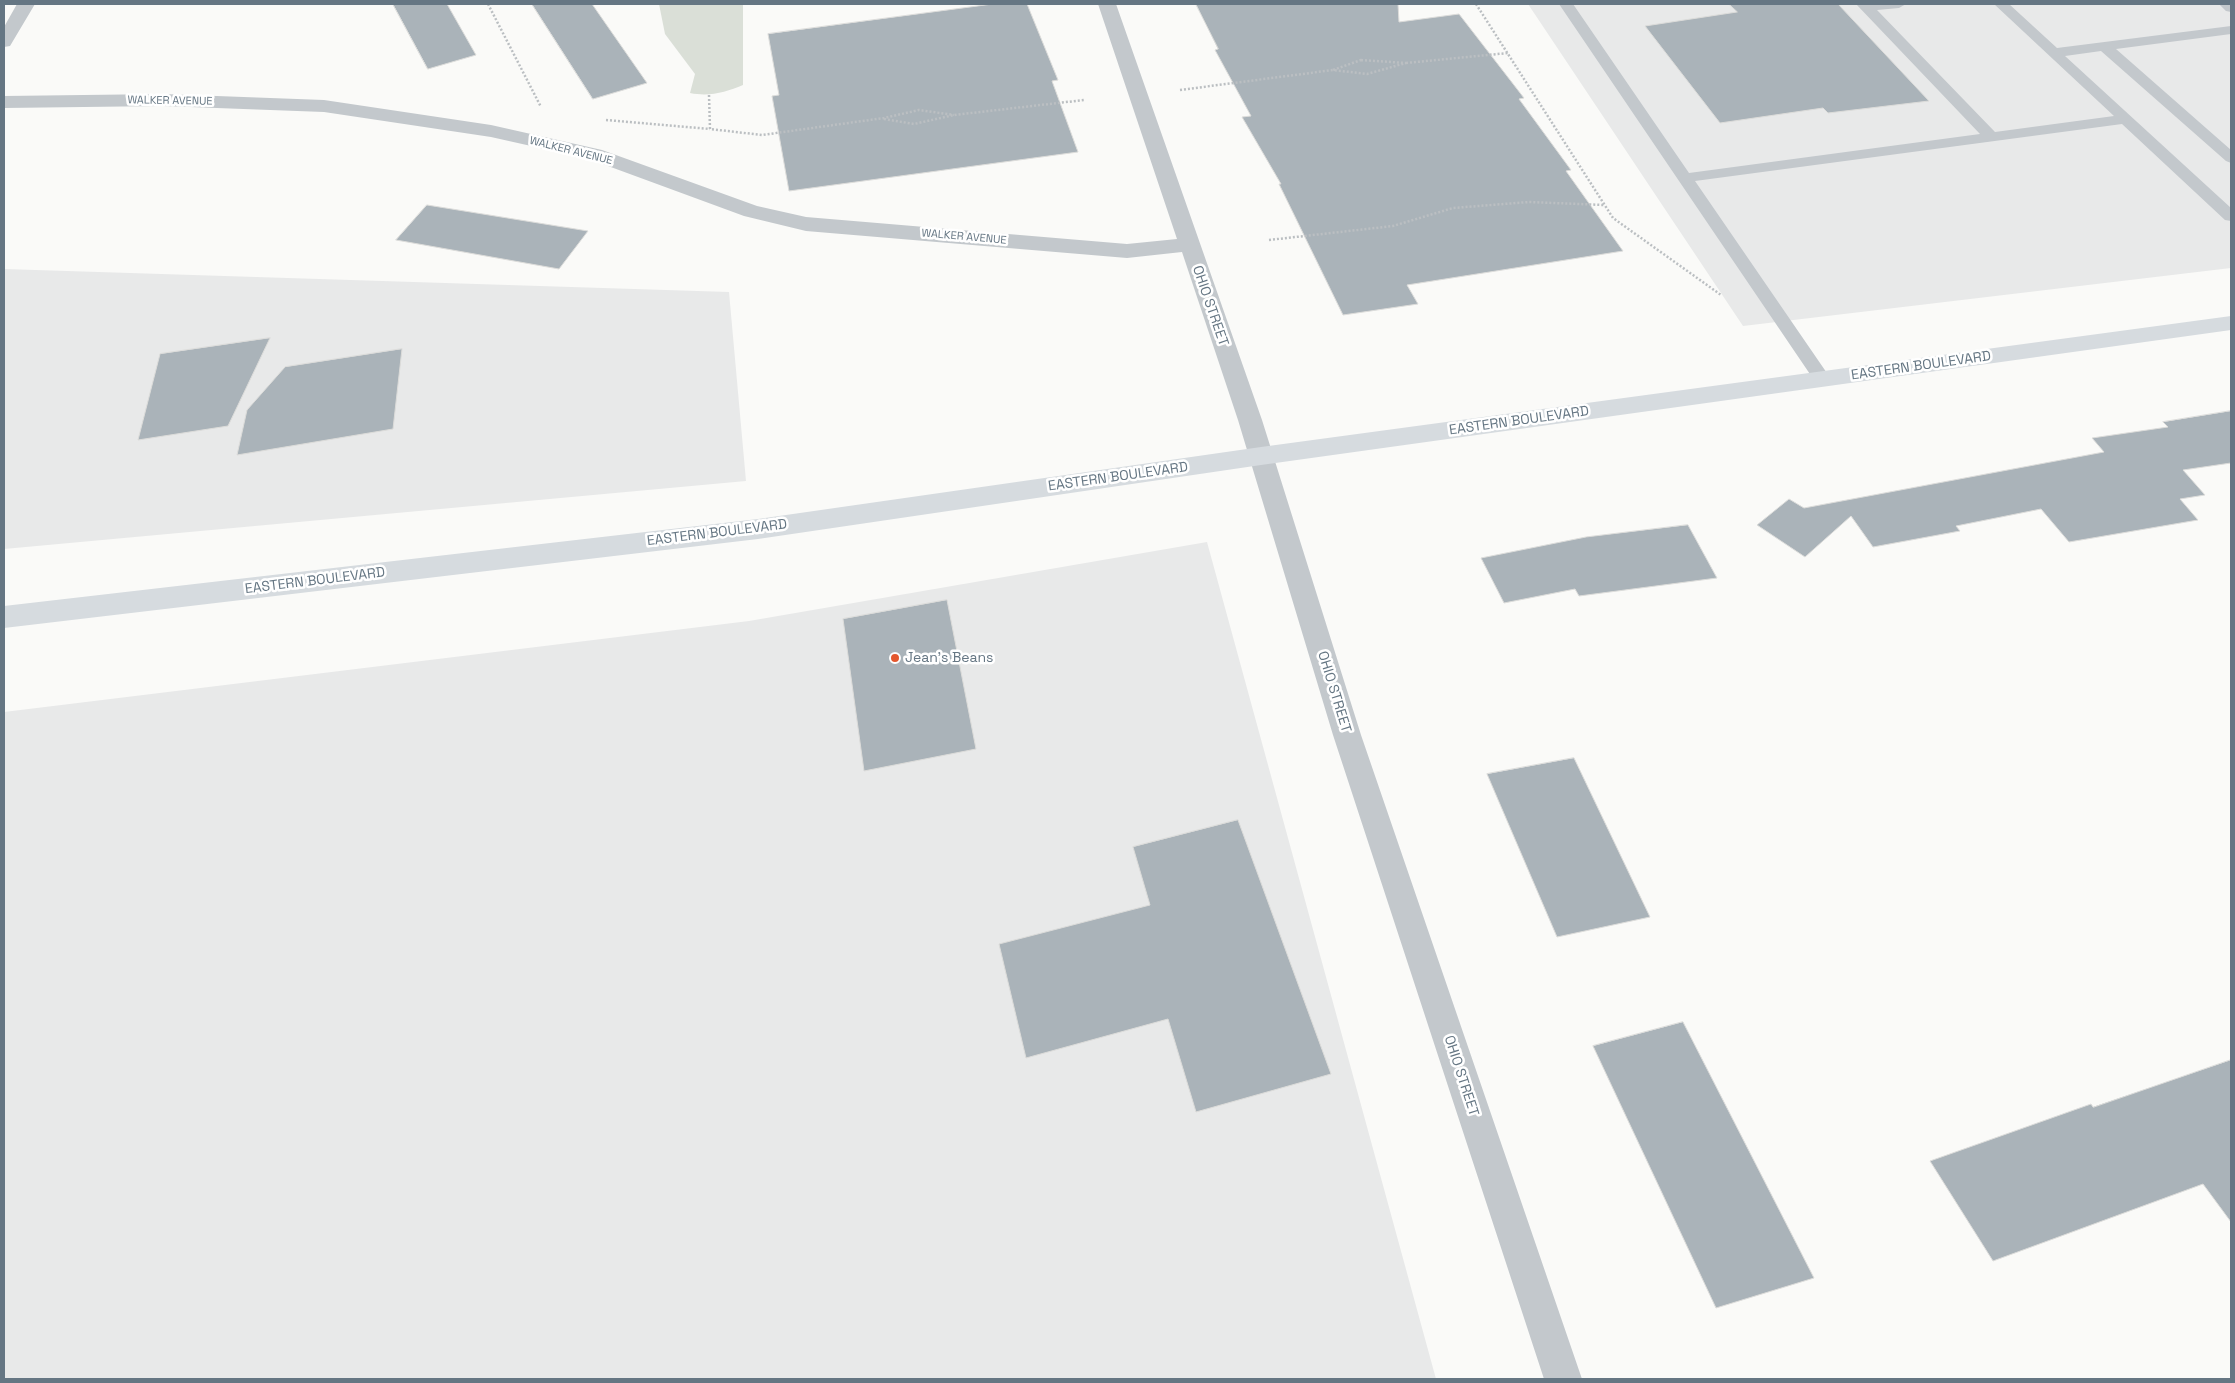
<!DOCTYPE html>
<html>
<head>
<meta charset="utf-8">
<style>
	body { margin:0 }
	#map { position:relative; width:2235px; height:1383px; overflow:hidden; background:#fafaf8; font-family:"Space Grotesk",sans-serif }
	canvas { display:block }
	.frame { position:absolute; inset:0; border:5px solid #657683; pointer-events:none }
</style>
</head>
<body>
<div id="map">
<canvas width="2235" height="1383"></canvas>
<div class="frame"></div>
</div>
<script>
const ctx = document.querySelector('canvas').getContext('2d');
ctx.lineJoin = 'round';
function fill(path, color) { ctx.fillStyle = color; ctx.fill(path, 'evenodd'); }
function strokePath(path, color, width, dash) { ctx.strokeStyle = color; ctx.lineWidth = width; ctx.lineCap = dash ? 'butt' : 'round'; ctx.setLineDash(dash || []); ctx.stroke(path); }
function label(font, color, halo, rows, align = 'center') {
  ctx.font = font + ' "Space Grotesk",sans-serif'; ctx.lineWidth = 5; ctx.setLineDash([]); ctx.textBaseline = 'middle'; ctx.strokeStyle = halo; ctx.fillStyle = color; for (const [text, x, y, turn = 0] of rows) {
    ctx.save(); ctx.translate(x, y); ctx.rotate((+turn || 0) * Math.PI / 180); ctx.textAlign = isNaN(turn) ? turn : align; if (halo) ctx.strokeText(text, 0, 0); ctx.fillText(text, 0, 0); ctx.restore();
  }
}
fill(new Path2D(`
	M1528,4H2231V268L1743,326Z
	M4,269L729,292L746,481L4,549Z
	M1207,542L1436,1379H4V712L749,621Z`), '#e8e9e9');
fill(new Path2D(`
	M659,4H743V85C726,92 710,97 690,93L695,74L665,34Z`), '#dadfd7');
const building = new Path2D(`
	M393,4H447L476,55L428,69Z
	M532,4H592L647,83L593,99Z
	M993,4H1027L1058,80L1052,81L1078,152L789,191L772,96L779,95L768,34Z
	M1196,4H1398L1399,22L1459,14L1524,98L1519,99L1571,170L1566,171L1623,251L1407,285L1418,304L1343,315L1279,184H1281L1242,117L1251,116L1215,50L1218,49Z
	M1729,4H1838L1929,101L1828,113L1823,108L1720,123L1645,26L1737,12Z
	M427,205L588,231L559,269L396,240Z
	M270,338L228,426L138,440L160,354Z
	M402,349L393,429L237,455L247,410L285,367Z
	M2231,411V463L2183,470L2205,495L2180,499L2198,520L2069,542L2041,509L1956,526L1960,531L1873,547L1851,516L1805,557L1757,525L1789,499L1804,508L2104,452L2092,438L2168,427L2163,422Z
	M1688,525L1717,578L1579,596L1575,589L1504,603L1481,558L1586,537Z
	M947,600L976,749L864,771L843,619Z
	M1574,758L1650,917L1557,937L1487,774Z
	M1238,820L1331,1074L1196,1112L1168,1019L1026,1058L999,944L1150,905L1133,847Z
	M1683,1022L1814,1278L1716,1308L1593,1046Z
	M2231,1060V1222L2203,1184L1993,1261L1930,1161L2091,1104L2093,1107Z`);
fill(building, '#aab3b9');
strokePath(building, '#dcdcda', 1);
strokePath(new Path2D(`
	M488,4L541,107
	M1476,4L1613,218L1721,295
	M1361,60L1406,63L1367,74L1333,70Z
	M1406,63L1508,53
	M1180,90L1333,70
	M709,95L710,129L762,135L884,118L919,110L954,115
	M884,119L914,124L954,115L1084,100
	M606,120L710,129
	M1269,240L1393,226L1453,208L1529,202L1604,205`), '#bbbfc2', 2.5, [2, 2]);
fill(new Path2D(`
	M1559,4H1573L1689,173L1980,134L1856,4H1906L1899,8L1877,10L1995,132L2114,116L1994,4H2009L2057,48L2231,26V34L2116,49L2231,150V163L2226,161L2101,51L2065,56L2231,208V221L2225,220L2122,124L1695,181L1831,379L1828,383L1822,385L1816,383Z
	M2219,4H2231V12L2226,11Z`), '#c3c8cc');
fill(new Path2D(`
	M17,4H35L10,46L4,47V27Z
	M1098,4H1116L1262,420L1361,735L1582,1379H1544L1333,735L1238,420L1182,252L1127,258L806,231L744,216L589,159L491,137L324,112L163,106L4,108V96L163,94L324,100L491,125L602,150L757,206L806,217L1127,244L1177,239Z`), '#c3c8cc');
fill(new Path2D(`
	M2231,316V330L1261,465L758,539L4,628V606L758,519L1261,447Z`), '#d6dbdf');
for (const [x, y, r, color] of [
	[895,658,5,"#e4572e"]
]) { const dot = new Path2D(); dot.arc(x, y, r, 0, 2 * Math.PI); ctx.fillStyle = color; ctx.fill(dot); strokePath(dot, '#fff', 2); }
label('11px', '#657683', '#fff', [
	["WALKER AVENUE",170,101,1],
	["WALKER AVENUE",571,151,14],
	["WALKER AVENUE",964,237,5]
]);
label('14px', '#657683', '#fff', [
	["OHIO STREET",1210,306,71],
	["EASTERN BOULEVARD",1921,366,-8],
	["EASTERN BOULEVARD",1519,421,-8],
	["EASTERN BOULEVARD",1118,477,-8],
	["EASTERN BOULEVARD",717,533,-7],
	["EASTERN BOULEVARD",315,581,-7],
	["OHIO STREET",1334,692,73],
	["OHIO STREET",1461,1076,72]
]);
label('14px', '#657683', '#fff', [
	["Jean's Beans",905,658]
], 'left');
</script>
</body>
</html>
